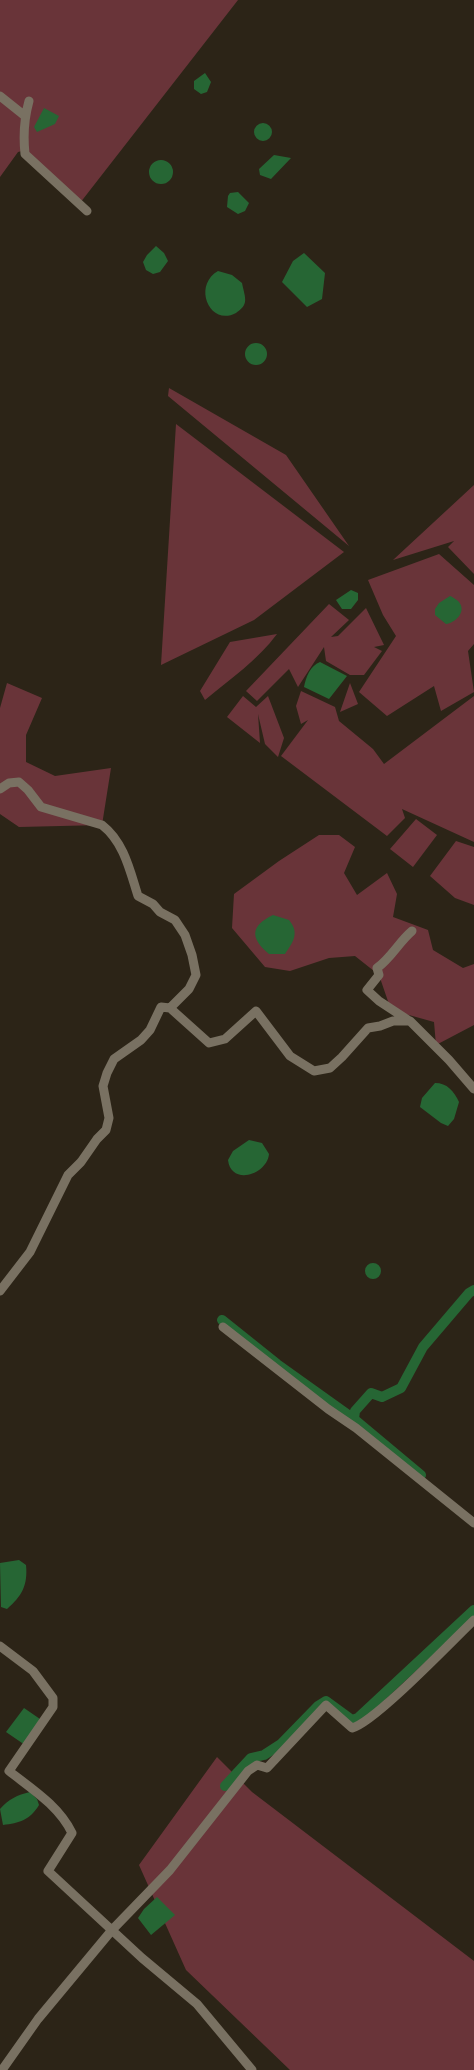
<!DOCTYPE html>
<html>
<head>
<meta charset="utf-8">
<style>
	body { margin:0 }
	canvas { display:block; background:#2c2417 }
</style>
</head>
<body>
<canvas width="474" height="2070"></canvas>
<script>
const ctx = document.querySelector('canvas').getContext('2d');
ctx.lineJoin = 'round';
function fill(path, color) { ctx.fillStyle = color; ctx.fill(path, 'evenodd'); }
function strokePath(path, color, width, dash) { ctx.strokeStyle = color; ctx.lineWidth = width; ctx.lineCap = dash ? 'butt' : 'round'; ctx.setLineDash(dash || []); ctx.stroke(path); }
fill(new Path2D(`
	M0,0H238L80,203L26,153L24,113L0,94Z
	M0,98L23,116L22,151L18,152L0,177Z
	M169,388L286,455L349,546L168,396Z
	M176,424L344,552L254,620L161,665Z
	M474,485V574L448,547L454,541L393,560Z
	M439,554L474,585V644L468,651L474,692L441,711L434,686L387,716L359,692L396,636L383,615L368,580Z
	M329,604L349,620L331,637L338,636L366,608L384,645L374,647L382,651L364,675H350L326,661L324,647L298,687L289,669L257,701L246,691Z
	M277,634C258,660 230,679 205,700L200,691L230,642Z
	M7,683L42,698L26,735V762L55,776L111,768L102,825L19,827L0,814V708Z
	M350,683L358,704L340,712Z
	M301,691L335,707L339,721L373,749L384,764L474,696V842L402,809L405,818L387,836L281,756L308,720L301,724L296,706Z
	M243,696L256,707L268,696L284,738L278,757L265,744L258,714L260,743L227,717Z
	M416,819L437,835L413,867L390,849Z
	M319,835H339L355,847L344,873L357,895L387,873L397,894L393,917L428,930L433,950L463,968L474,964V1025L436,1045L434,1022L391,1010L379,975L355,956L329,958L290,971L265,967L232,928L234,894L279,861Z
	M456,841L474,847V905L455,898L430,876Z
	M217,1757L252,1792L474,1961V2070H290L186,1970L139,1865Z`), '#693439');
fill(new Path2D(`
	M205,73L211,82L207,92L201,94L194,89V81Z
	M44,108L59,116L55,124L37,132L34,127Z
	M254 132a9 9 0 1 1 18 0a9 9 0 1 1-18 0Z
	M274,155L291,158L271,179L260,175L259,169Z
	M149 172a12 12 0 1 1 24 0a12 12 0 1 1-24 0Z
	M238,192L249,203L245,211L238,214L227,207L228,196L230,193Z
	M156,246L164,253L168,261L160,272L153,274L146,270L143,262L147,255Z
	M304,253L325,273L322,299L307,307L282,282L293,261Z
	M218,271L232,275L242,283C243,289 246,297 245,302C244,307 240,310 236,313C210,327 192,286 218,271Z
	M245 354a11 11 0 1 1 22 0a11 11 0 1 1-22 0Z
	M351,590L358,593V600L351,609H342L336,600Z
	M450,596C451,596 459,601 459,602C467,612 455,623 446,624L435,615V609L439,603Z
	M320,662L347,676L329,699L304,687C306,677 310,666 320,662Z
	M273,915L289,920C300,933 293,942 285,954H269C250,938 250,926 273,915Z
	M435,1083C447,1083 454,1091 459,1102L454,1119L448,1126L441,1123L420,1107L422,1098Z
	M249,1140L262,1143L269,1154C267,1175 231,1186 228,1160L233,1151Z
	M365 1271a8 8 0 1 1 16 0a8 8 0 1 1-16 0Z
	M19,1560L26,1565C28,1585 22,1596 7,1609L1,1607L0,1563Z
	M24,1708L40,1719L25,1745L6,1732Z
	M30,1792L37,1799L39,1805C30,1820 19,1823 3,1825L0,1809C9,1799 17,1795 30,1792Z
	M157,1897L175,1915L151,1935L138,1918L144,1909Z`), '#266634');
strokePath(new Path2D(`
	M222,1320L277,1364L354,1419
	M421,1475L354,1419L355,1411L371,1393L382,1397L401,1388L423,1347L469,1293L474,1290
	M225,1786L251,1758L264,1755L281,1744L318,1706L326,1701L352,1720L358,1718L474,1610`), '#266634', 10);
strokePath(new Path2D(`
	M0,96L25,116
	M29,101C24,119 23,135 25,154L87,211
	M0,789L9,783L19,782L28,790L41,807L102,825C124,842 130,871 138,896L153,904L160,912L175,920L185,935L192,955L196,975L189,989L170,1008L161,1007L150,1030L141,1040L114,1059L107,1073L103,1086L109,1118L106,1130L97,1139L81,1162L68,1175L30,1252L0,1291
	M170,1008L209,1043L225,1039L256,1011L290,1056L314,1071L330,1068L342,1057L368,1028L380,1026L393,1021H410L449,1060L474,1089
	M408,1020L379,1001L367,990L379,975L377,968C391,958 399,942 412,931
	M223,1327L328,1409L356,1428L474,1523
	M0,1646L33,1671L53,1698V1707L9,1771C32,1789 59,1806 72,1833L48,1871L142,1958L197,2004L252,2070
	M2,2070L38,2019L112,1930L170,1870L248,1771L257,1765L267,1768L326,1705L352,1728C374,1723 452,1641 474,1620`), '#797162', 9);
</script>
</body>
</html>
